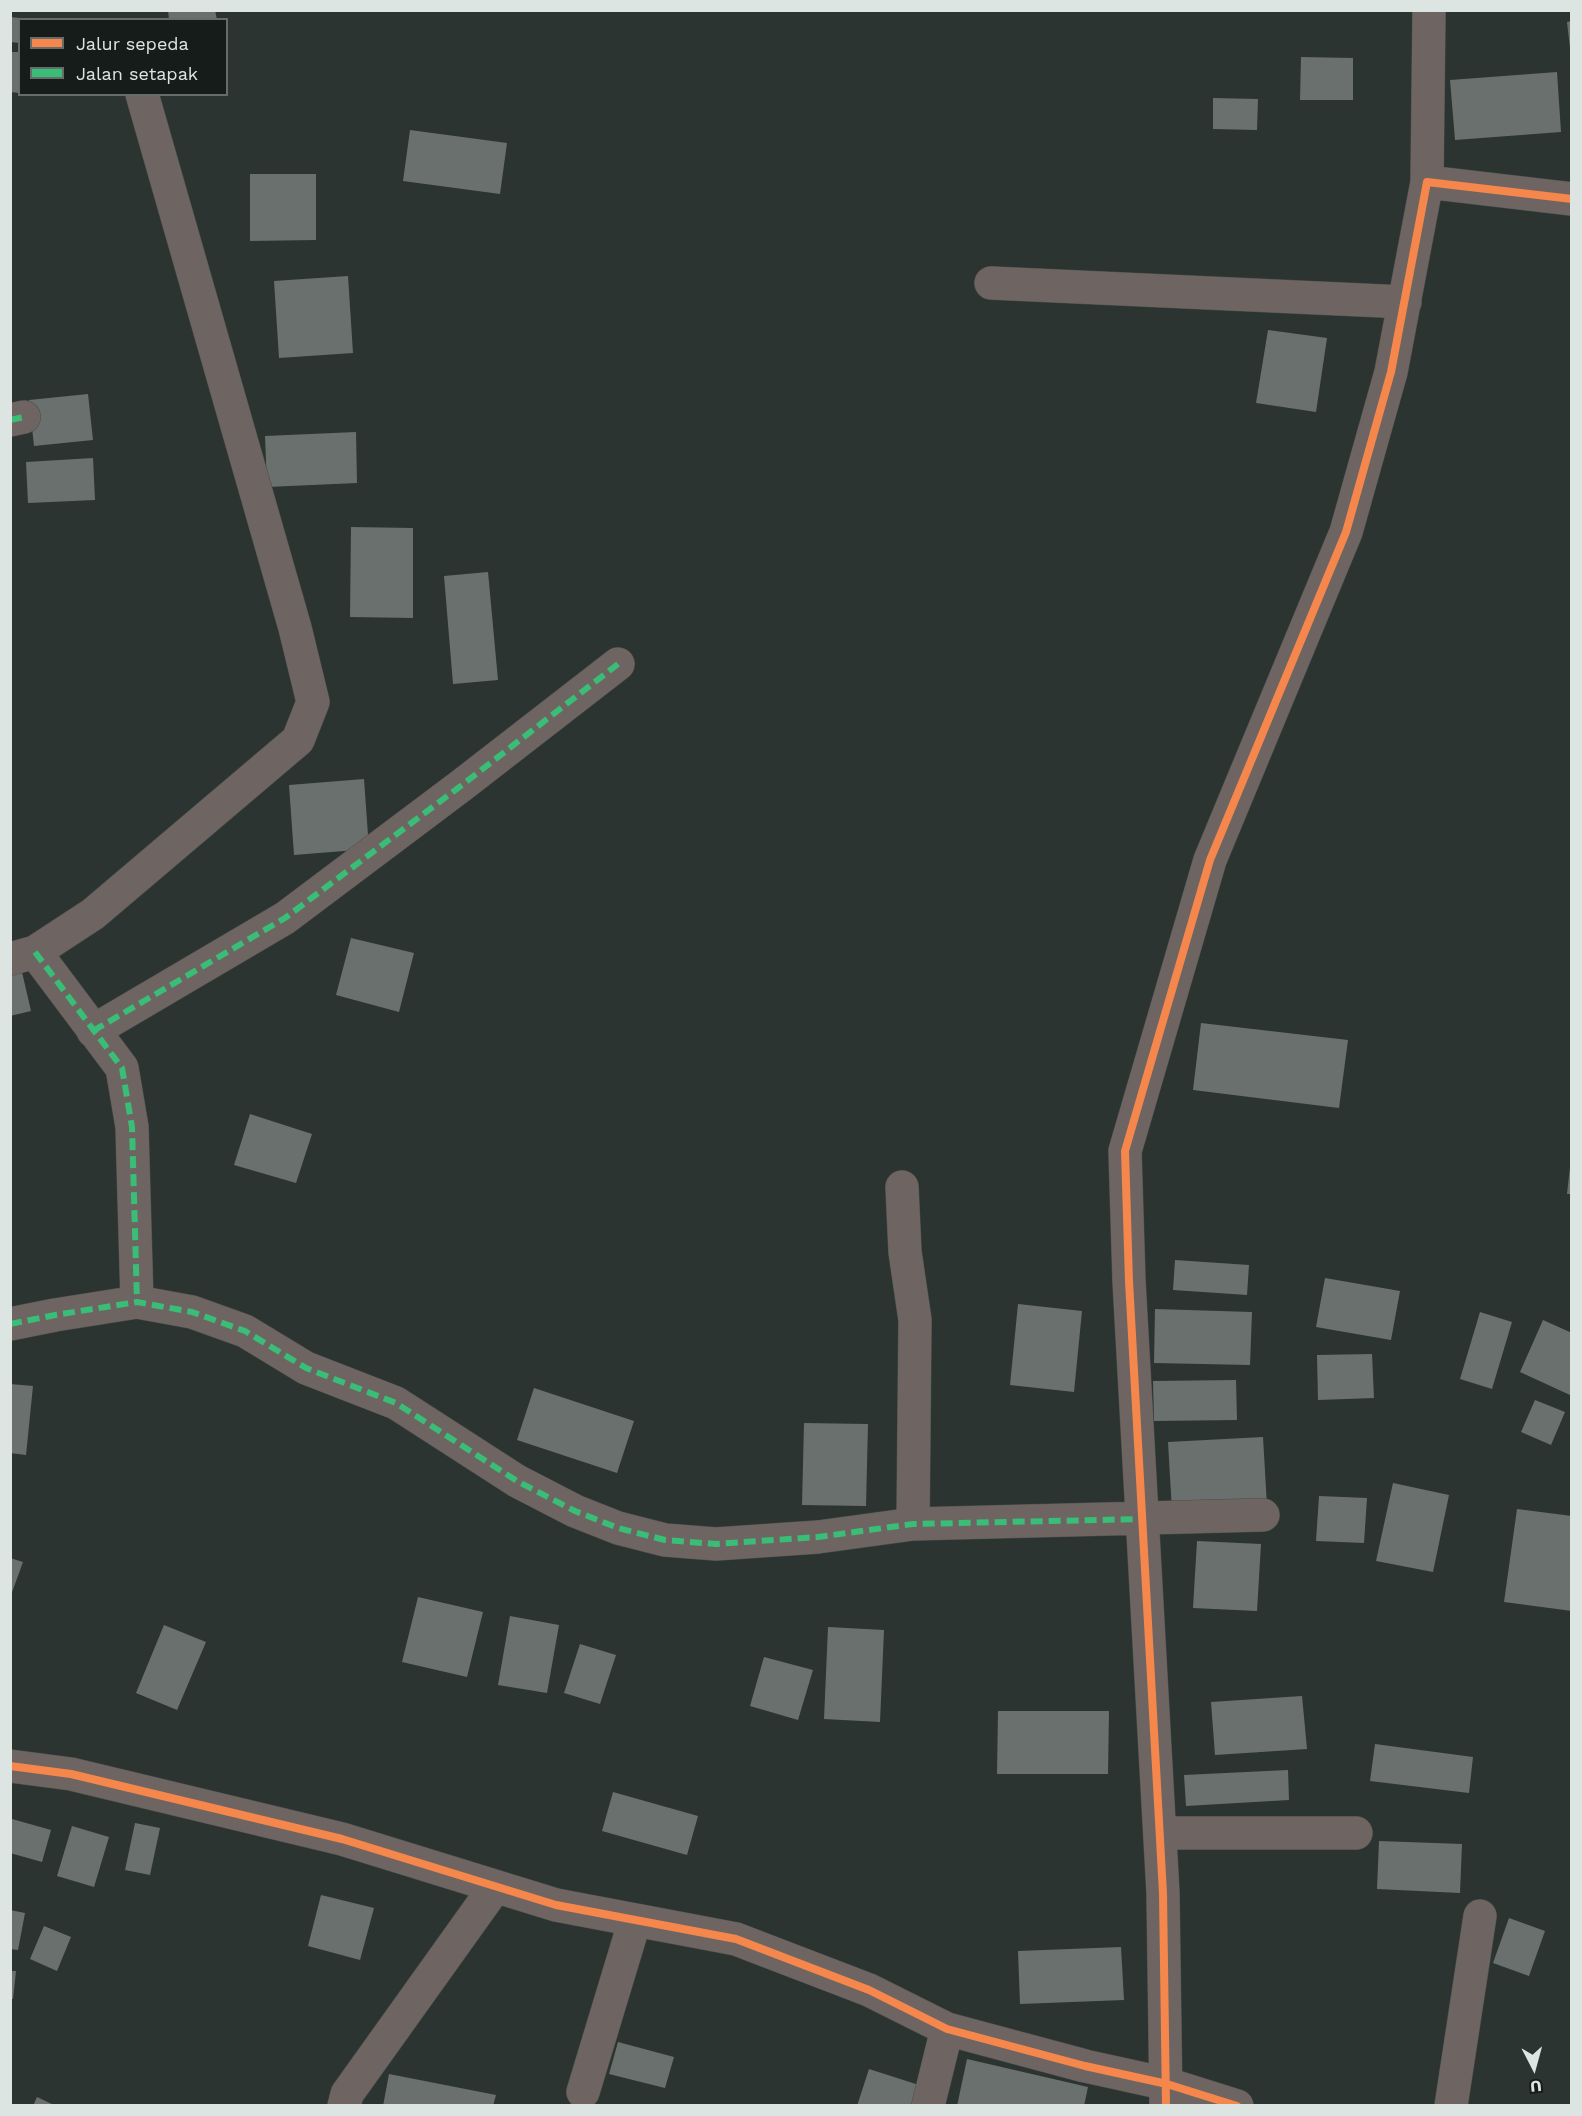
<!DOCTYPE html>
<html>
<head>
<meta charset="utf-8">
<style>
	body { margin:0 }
	#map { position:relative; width:1582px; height:2116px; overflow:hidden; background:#2c3431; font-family:"Work Sans",sans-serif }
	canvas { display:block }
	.frame { position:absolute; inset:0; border:12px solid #dce5e2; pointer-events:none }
	.legend { position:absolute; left:18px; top:18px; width:210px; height:78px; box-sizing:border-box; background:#161c1a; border:2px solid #656c6a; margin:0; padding:8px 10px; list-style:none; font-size:18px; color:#dce5e2 }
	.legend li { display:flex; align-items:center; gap:12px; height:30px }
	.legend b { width:30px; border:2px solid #656c6a }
	.north { position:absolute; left:1504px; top:2038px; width:60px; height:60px; -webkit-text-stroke:4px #161c1a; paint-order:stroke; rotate:174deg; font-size:16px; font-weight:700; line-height:24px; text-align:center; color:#dce5e2 }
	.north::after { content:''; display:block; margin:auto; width:21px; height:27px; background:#dce5e2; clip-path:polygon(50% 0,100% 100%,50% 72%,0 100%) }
</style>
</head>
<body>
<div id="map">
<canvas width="1582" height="2116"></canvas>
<div class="frame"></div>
<ul class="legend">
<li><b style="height:8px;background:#f5874c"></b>Jalur sepeda</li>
<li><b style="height:8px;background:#3abd76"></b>Jalan setapak</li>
</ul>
<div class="north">U</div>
</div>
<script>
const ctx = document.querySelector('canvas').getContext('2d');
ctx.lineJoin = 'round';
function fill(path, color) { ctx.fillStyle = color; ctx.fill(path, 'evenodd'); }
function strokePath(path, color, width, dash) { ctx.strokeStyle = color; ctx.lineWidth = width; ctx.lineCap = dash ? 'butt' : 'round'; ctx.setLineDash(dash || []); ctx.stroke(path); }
fill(new Path2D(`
	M168,10H215L217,20H169Z
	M10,17L20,18V43L10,42Z
	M1572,21V48H1570L1567,22Z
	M10,52H20V93L10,92Z
	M1301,57L1353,58V100H1300Z
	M1557,72L1561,132L1455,140L1450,80Z
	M1213,98L1258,99L1257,130L1213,129Z
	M410,130L507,143L500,194L403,181Z
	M250,174H316V240L250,241Z
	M348,276L353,353L279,358L274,281Z
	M1268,330L1327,338L1316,412L1256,403Z
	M88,394L93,440L34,446L29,400Z
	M356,432L357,483L267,487L265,436Z
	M93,458L95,500L28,503L26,462Z
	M351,527L413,528V618L350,617Z
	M488,572L498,680L453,684L444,576Z
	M364,779L369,849L294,855L289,785Z
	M351,938L414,953L399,1012L336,995Z
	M22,972L31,1011L10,1016V974Z
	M1201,1023L1348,1040L1339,1108L1193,1090Z
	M250,1114L312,1134L296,1183L234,1165Z
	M1570,1167H1572V1194H1567Z
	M1175,1260L1249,1265L1247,1295L1173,1290Z
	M1325,1278L1400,1291L1391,1340L1316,1327Z
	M1018,1304L1082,1311L1074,1392L1010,1385Z
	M1155,1309L1252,1312L1250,1365L1154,1363Z
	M1480,1312L1512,1322L1492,1389L1460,1379Z
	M1543,1320L1572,1333V1391L1570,1395L1520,1372Z
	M1372,1354L1374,1398L1318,1400L1317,1355Z
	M1236,1380L1237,1420L1154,1421L1153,1381Z
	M10,1384L33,1386L26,1455L10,1453Z
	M534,1388L634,1421L617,1473L517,1440Z
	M1535,1400L1565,1412L1551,1445L1521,1432Z
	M804,1423L868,1424L866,1506L802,1505Z
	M1263,1437L1267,1506L1172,1511L1168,1442Z
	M1393,1483L1449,1495L1433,1572L1376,1561Z
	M1319,1496L1367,1498L1364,1543L1316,1541Z
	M1517,1509L1572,1516V1611L1504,1602Z
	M1197,1541L1261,1544L1257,1611L1193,1608Z
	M10,1558L23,1562L11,1595H10Z
	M418,1597L483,1612L467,1677L402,1662Z
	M510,1616L559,1625L547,1693L498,1685Z
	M164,1625L206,1642L177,1710L136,1693Z
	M828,1627L884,1630L880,1722L824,1719Z
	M580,1644L616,1655L600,1704L564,1693Z
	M764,1657L813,1670L798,1720L750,1706Z
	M1302,1696L1307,1749L1215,1755L1211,1702Z
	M998,1711H1109L1108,1774H997Z
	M1375,1744L1473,1757L1469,1793L1370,1781Z
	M1288,1770L1289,1800L1186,1806L1184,1775Z
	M613,1792L698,1816L687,1855L602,1831Z
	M12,1819L51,1830L42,1862L10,1853Z
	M135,1823L160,1828L150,1875L125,1870Z
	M72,1826L109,1837L94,1887L57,1876Z
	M1379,1841L1462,1844L1460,1893L1377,1889Z
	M321,1895L374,1908L360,1960L308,1946Z
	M10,1910L25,1913L18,1950L10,1949Z
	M1509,1918L1545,1931L1529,1976L1493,1963Z
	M44,1926L71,1937L57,1971L30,1959Z
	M1121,1947L1124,2000L1020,2004L1018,1951Z
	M10,1971H16L13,1999H10Z
	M618,2042L674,2057L665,2088L609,2074Z
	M967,2059L1088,2087L1084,2106H957Z
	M869,2069L919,2085L913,2106H857Z
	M389,2074L496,2095L493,2106H383Z
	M37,2097L56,2106H33Z`), '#6a706e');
const minor = new Path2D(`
	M1427,182L1429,10
	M991,283L1405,302
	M10,420L24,417
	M35,952L122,1068L132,1127L137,1302
	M10,959L35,952L93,914L298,740L313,702L295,628L142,94
	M93,1031L285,918L462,785L618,664
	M902,1187L905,1252L915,1320L913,1524
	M10,1324L55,1315L137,1302L192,1312L245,1331L306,1368L396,1403L517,1481L575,1511L618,1528L665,1540L716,1544L818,1537L913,1524L1263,1515
	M10,1766L71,1774L342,1839L556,1905L736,1939L869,1990L947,2029L1085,2066L1167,2084L1237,2106
	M1160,1833H1356
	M583,2092L635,1920
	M344,2106L347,2094L495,1887
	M928,2106L947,2029
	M1166,2106L1163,1893L1129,1281L1125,1151L1210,860L1346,532L1391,372L1427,182L1572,199
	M1451,2106L1480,1916`);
strokePath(minor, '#494f4c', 34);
strokePath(minor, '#6e6562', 33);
strokePath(new Path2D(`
	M10,420L24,417
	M35,952L122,1068L132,1127L137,1302
	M93,1031L285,918L462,785L618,664
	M10,1324L55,1315L137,1302L192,1312L245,1331L306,1368L396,1403L517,1481L575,1511L618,1528L665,1540L716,1544L818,1537L913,1524L1143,1519`), '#3abd76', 6, [12, 6]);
strokePath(new Path2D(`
	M10,1766L71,1774L342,1839L556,1905L736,1939L869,1990L947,2029L1085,2066L1167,2084L1237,2106
	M1166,2106L1163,1893L1129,1281L1125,1151L1210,860L1346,532L1391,372L1427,182L1572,199`), '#f5874c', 8);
</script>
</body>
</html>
